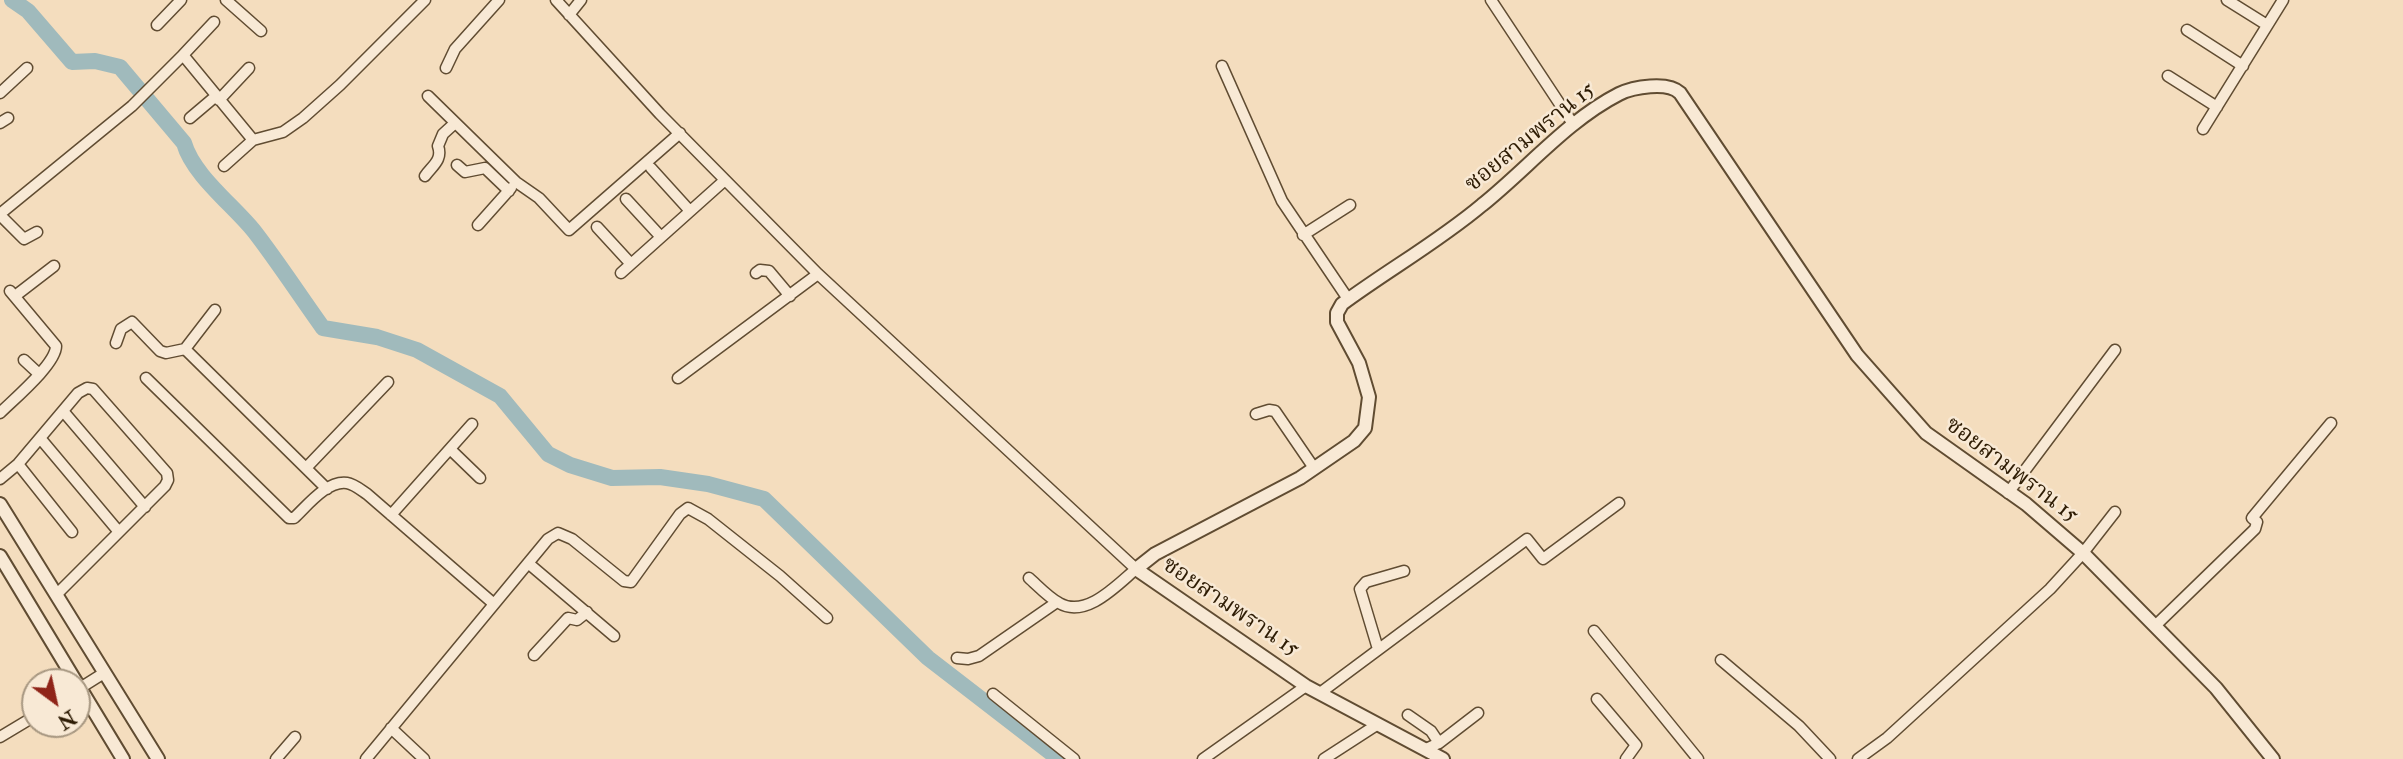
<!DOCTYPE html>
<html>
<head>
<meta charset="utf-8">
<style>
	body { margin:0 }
	#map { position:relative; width:2403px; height:759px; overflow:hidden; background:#f4ddbe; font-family:"IM FELL Double Pica",serif }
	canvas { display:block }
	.north { position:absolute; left:21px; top:668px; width:70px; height:70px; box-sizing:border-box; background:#f8e9d5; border:2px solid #a79781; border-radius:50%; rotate:147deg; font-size:19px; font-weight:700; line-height:28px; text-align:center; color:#2e1c04 }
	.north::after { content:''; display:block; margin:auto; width:24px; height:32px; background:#8f2418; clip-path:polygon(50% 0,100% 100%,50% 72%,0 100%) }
</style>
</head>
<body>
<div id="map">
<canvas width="2403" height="759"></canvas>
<div class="north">N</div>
</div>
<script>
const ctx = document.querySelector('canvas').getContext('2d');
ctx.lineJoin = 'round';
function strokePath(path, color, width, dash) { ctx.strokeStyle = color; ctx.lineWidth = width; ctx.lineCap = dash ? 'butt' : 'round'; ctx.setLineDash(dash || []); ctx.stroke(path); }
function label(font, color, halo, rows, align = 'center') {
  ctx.font = font + ' "IM FELL Double Pica","Noto Serif Thai",serif'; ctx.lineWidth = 5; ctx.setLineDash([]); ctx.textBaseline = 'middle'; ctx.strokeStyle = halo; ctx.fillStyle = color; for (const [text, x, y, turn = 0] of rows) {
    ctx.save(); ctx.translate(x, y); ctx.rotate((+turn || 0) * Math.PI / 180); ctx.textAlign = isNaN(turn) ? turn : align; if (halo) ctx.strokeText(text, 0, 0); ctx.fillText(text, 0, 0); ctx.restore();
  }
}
strokePath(new Path2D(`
	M12,0L28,11L72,62L95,61L120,67L184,143C193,175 233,205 254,231C278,262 300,296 323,328L377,337L417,350L500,396L548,454L570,465L612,478L660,477L708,484L764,499L928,658L1059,759`), '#a0babc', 16);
const minor = new Path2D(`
	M226,0L261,31
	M556,0L660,114L818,274L1136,569C1117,585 1086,619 1059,603C1048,597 1038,586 1029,578
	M1491,0L1573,124
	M2227,0L2267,25
	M569,15L581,0
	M157,25L181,0
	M2187,30L2243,66
	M183,55L214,22
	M1222,66L1282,201L1348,299
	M446,68L455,49L499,0
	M2168,76L2217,107
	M0,93L27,68
	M428,96L516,182L539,198L569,230L680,133
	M219,100L249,68
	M190,118L216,96
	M0,123L8,118
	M2203,129L2283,0
	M457,165L465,172L485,168L509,191
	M224,166L253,140L283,132L303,118L340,85L425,0
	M651,168L690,211
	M425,176C432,166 443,160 438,146L443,134L455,123
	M626,199L661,237
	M0,214L132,106L183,55L253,140
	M0,215L24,239L37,232
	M478,225L511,188
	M597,227L631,264
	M1303,235L1350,205
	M621,273L725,180
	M756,273L760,270L769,271L790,296
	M15,296L54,266
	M116,343L121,329L132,322L160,351L166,353L185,349L327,489
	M185,349L215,310
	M24,360L39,374
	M146,378L289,518H294C307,506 327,480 347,483C354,484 361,490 367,494L494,604
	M678,378L818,274
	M63,411L145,507
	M0,413C14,399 56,364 56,346L10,291
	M1256,414L1269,410L1275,411L1314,468
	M40,438L119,532
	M450,449L480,478
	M18,464L72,532
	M306,468L388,382
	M0,479L18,464L78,393L87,388L93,389L167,473L168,480L165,486L56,595
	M2008,493L2115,350
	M391,515L472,424
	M528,563L614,636
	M2156,625L2255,529L2257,522L2252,518L2331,423
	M1594,631L1698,759
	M1378,649L1360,589L1366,582L1404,571
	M534,655L568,618L577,620L587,612
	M957,658L968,659L979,656L1057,602
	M1721,660L1799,726L1830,759
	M77,690L104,673
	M1320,693L1527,539L1543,559L1619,503
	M993,694L1074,759
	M1597,699L1636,745L1626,759
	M1408,715L1431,731L1439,743
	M391,728L424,759
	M0,737L35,716
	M1426,749L1439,743L1478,713
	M276,759L295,737
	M366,759L548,539L558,533L572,539L624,581L631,582L680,514L688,508L708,519L780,576L827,618
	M1203,759L1306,686
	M1324,759L1378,724
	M1858,759L1887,738L2050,589L2083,553L2115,512`);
const tertiary = new Path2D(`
	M0,504L158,759
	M0,556L76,682
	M77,683L123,759
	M1443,759L1306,686L1136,569L1155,554L1300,478L1354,441L1365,428L1369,397L1359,363L1337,322V313L1342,304C1388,270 1438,242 1482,205C1527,169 1568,120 1619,94C1633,87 1668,81 1680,93L1857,355L1926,433L2026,504L2083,553L2216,688L2273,759`);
strokePath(minor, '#604c32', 13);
strokePath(tertiary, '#604c32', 16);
strokePath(minor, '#f8e9d5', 10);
strokePath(tertiary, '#f8e9d5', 12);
label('23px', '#2e1c04', '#f8e9d5', [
	["ซอยสามพราน 15",1531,138,-39],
	["ซอยสามพราน 15",2011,471,37],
	["ซอยสามพราน 15",1230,608,34]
]);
</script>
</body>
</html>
